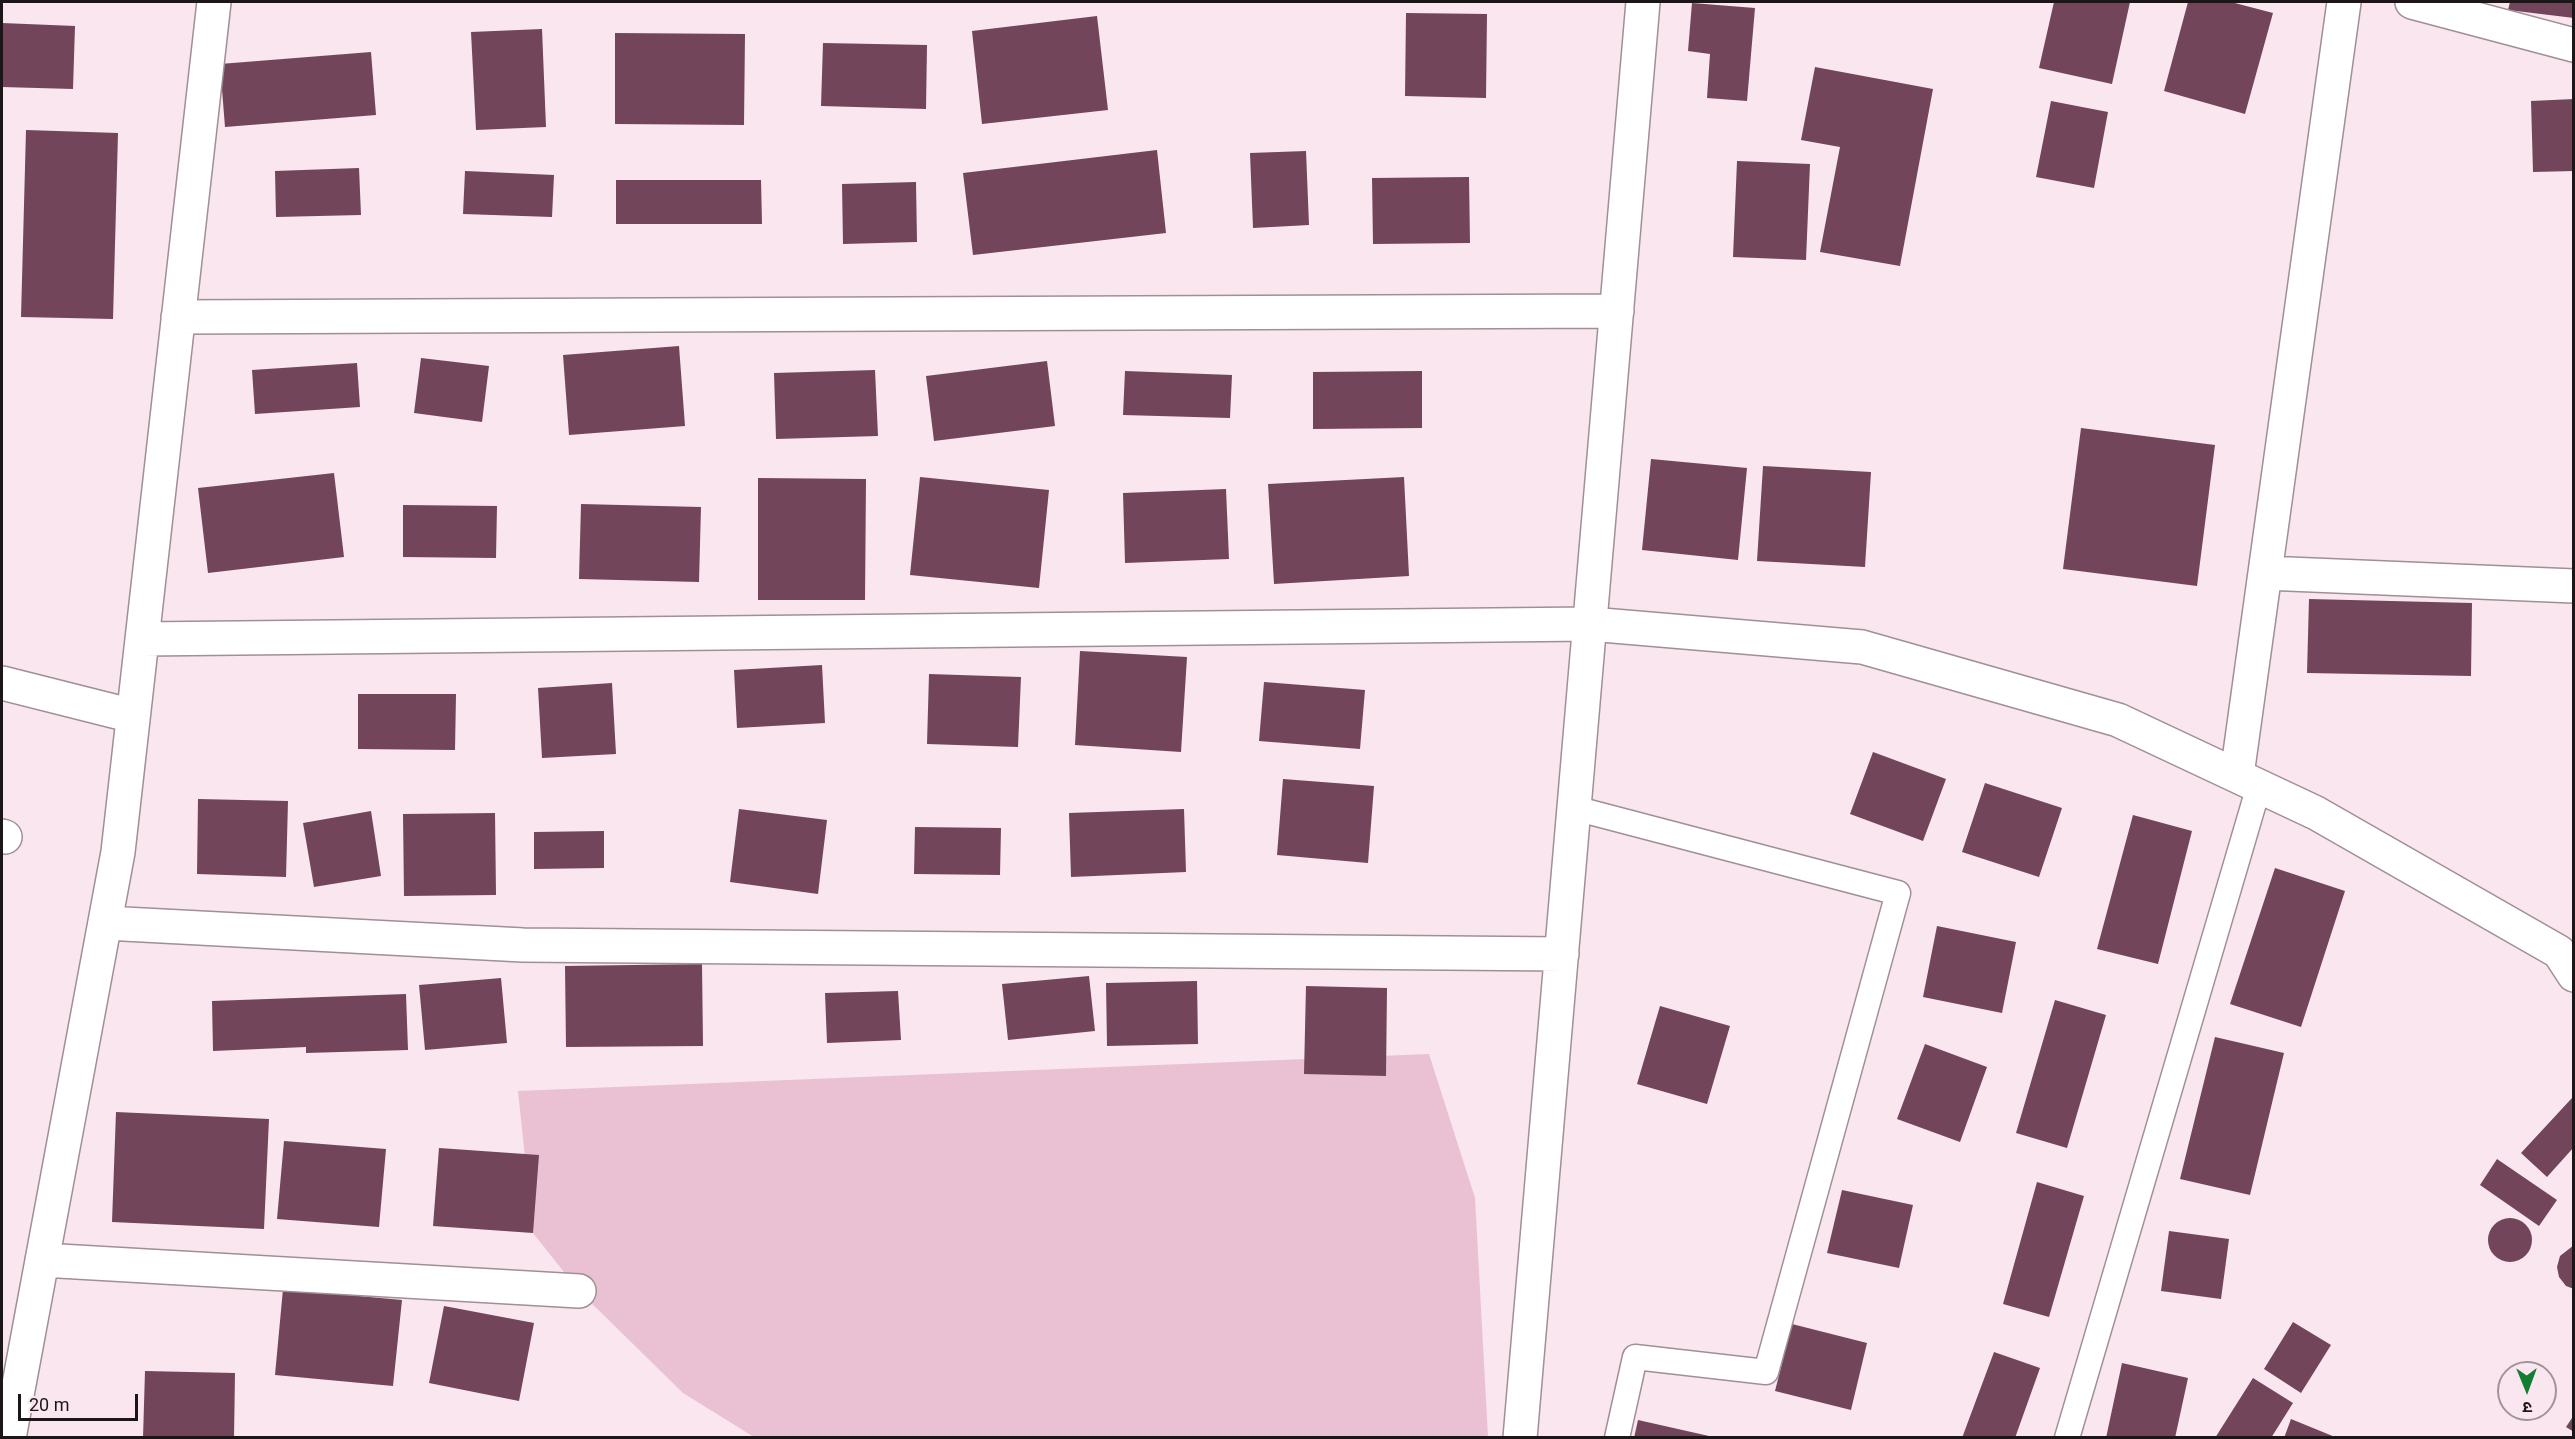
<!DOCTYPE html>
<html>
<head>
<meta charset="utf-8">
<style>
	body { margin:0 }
	#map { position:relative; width:2575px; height:1439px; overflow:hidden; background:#f9e6ee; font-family:Roboto,"Noto Sans Devanagari",sans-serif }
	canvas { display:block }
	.frame { position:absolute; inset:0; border:3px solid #1c1619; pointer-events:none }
	.north { position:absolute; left:2497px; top:1361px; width:60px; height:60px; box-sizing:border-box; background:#f9e6ee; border:2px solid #a19399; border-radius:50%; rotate:179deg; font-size:16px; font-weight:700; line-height:24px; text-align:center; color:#1c1619 }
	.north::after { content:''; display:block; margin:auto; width:21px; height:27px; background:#137d31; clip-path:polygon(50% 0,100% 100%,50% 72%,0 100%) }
	.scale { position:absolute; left:18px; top:1394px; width:120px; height:27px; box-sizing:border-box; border:3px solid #1c1619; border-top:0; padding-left:8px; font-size:18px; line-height:21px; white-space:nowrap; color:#1c1619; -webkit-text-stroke:4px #f9e6ee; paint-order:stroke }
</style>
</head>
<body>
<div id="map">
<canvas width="2575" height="1439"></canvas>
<div class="frame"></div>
<div class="north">उ</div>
<div class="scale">20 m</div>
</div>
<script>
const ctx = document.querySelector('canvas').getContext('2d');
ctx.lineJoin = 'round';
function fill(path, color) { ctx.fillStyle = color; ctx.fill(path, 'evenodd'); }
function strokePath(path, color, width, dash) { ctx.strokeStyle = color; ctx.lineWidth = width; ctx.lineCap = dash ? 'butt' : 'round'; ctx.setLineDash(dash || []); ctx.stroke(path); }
fill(new Path2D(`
	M1429,1054L1475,1198L1488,1437H754L683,1393L579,1291L533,1233L518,1091Z`), '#e9c1d2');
fill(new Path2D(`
	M2054,2H2130L2112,84L2039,68Z
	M2188,2H2231L2273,13L2245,114L2164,91Z
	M2510,2H2574V18L2508,10Z
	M1692,3L1755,8L1747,101L1707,98L1710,54L1688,51Z
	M1406,13L1487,14L1486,98L1405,96Z
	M1097,16L1108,110L982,124L972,31Z
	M2,23L75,26L73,89L2,87Z
	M542,29L546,127L476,130L471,32Z
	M615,33L745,34L744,125L615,124Z
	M823,43L927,45L926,109L821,106Z
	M371,52L376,115L225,127L220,64Z
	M1815,67L1933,89L1900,266L1820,252L1840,147L1801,140Z
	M2574,99V171L2533,172L2531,101Z
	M2051,101L2108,112L2094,188L2036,177Z
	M26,130L118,133L113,319L21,317Z
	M1157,150L1166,233L973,255L963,173Z
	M1306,151L1309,225L1253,228L1250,153Z
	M1737,161L1810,164L1806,260L1733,257Z
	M359,168L361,215L276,217L275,171Z
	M465,171L554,175L552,217L463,214Z
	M1469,177L1470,243L1373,244L1372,178Z
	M616,180H761L762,224H616Z
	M916,182L917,242L843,244L842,184Z
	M679,346L685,426L569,435L563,355Z
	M421,358L489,366L482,422L414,413Z
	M1047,361L1055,426L934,441L926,376Z
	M357,363L360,407L255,414L252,370Z
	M875,370L878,436L776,439L774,373Z
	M1125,371L1232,375L1230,418L1123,415Z
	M1422,371V428L1313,429V372Z
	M2081,428L2215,445L2197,586L2063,569Z
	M1651,459L1747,468L1738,560L1642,550Z
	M1763,466L1871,472L1865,567L1757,561Z
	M334,473L344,557L208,573L198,488Z
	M920,477L1049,490L1039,588L910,575Z
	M1404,477L1409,576L1274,584L1268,484Z
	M758,478L866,479L865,600H758Z
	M1226,489L1229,559L1125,563L1123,493Z
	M581,504L701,507L699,582L579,579Z
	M403,505L497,506L496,558L403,557Z
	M2309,599L2472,603L2471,676L2307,673Z
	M1080,651L1187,657L1181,752L1075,745Z
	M822,665L825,723L737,728L734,670Z
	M929,674L1021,677L1018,747L927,744Z
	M1264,682L1365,690L1360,749L1259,741Z
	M612,683L616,754L542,758L538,688Z
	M358,694H456L455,750L358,749Z
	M1873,752L1946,779L1923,841L1850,814Z
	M1283,779L1374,786L1368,863L1277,855Z
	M1985,783L2062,808L2039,877L1962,852Z
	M198,799L288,801L286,877L197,874Z
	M739,809L827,820L818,894L730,882Z
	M1184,809L1186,872L1071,877L1069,813Z
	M371,811L381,876L314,887L303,823Z
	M495,813L496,895L404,896L403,814Z
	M2133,815L2192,831L2158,964L2097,949Z
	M915,827L1001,828L1000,875L914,874Z
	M604,831V868L534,869V832Z
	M2275,868L2345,891L2301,1027L2230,1004Z
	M1937,926L2016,942L2002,1013L1923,997Z
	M702,964L703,1046L566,1047L565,966Z
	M1089,976L1095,1031L1008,1040L1002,984Z
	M501,978L507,1043L425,1050L419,985Z
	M1197,981L1198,1044L1107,1046L1106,983Z
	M1306,986L1387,988L1386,1076L1304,1074Z
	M898,991L901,1040L827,1043L825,993Z
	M406,994L408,1050L306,1053V1047L213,1051L212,1001Z
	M2055,1000L2106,1015L2067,1148L2016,1133Z
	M1660,1006L1730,1026L1707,1104L1637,1084Z
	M2215,1037L2284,1053L2250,1195L2180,1179Z
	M1925,1044L1987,1067L1960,1142L1897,1119Z
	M2572,1098L2574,1147L2547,1177L2521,1153Z
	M116,1112L269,1119L264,1229L112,1222Z
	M284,1141L386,1149L379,1227L277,1219Z
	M439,1148L539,1155L533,1233L433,1226Z
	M2497,1159L2557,1200L2539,1226L2480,1185Z
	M2037,1182L2084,1196L2049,1317L2003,1304Z
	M1842,1190L1913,1205L1899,1268L1827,1253Z
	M2488 1240a22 22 0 1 1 44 0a22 22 0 1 1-44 0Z
	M2169,1231L2229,1239L2221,1299L2161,1291Z
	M2574,1245V1289L2566,1286L2559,1277L2557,1267L2560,1256Z
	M283,1289L402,1300L393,1386L275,1375Z
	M444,1306L534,1323L519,1401L429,1383Z
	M2293,1322L2331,1345L2301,1393L2264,1369Z
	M1792,1324L1867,1343L1851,1410L1775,1391Z
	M1994,1352L2040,1368L2015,1438H1962Z
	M2122,1363L2188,1378L2175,1438H2106Z
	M145,1371L235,1373L234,1438H143Z
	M2253,1378L2293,1403L2271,1438H2215Z
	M2574,1415V1432L2566,1427Z
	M2291,1419L2335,1437V1438H2284Z
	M1638,1420L1709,1436V1438H1634Z`), '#72455b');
const service = new Path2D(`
	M1574,808L1898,893L1766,1372L1635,1357L1617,1438
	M2067,1438L2259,786`);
const minor = new Path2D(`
	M2412,2L2574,45
	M178,317L1617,311
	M2265,573L2574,586
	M142,639L1590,624L1862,647L2118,720L2316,813L2559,952L2574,975
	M2,683L133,716
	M2237,775L2344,2
	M2,836L5,837
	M105,923L523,945L1562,954
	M42,1260L579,1291
	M9,1438L118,852L214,2
	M1520,1438L1643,2`);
strokePath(service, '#a08f96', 27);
strokePath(minor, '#a08f96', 36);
strokePath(service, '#fff', 24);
strokePath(minor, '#fff', 33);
</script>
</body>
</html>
